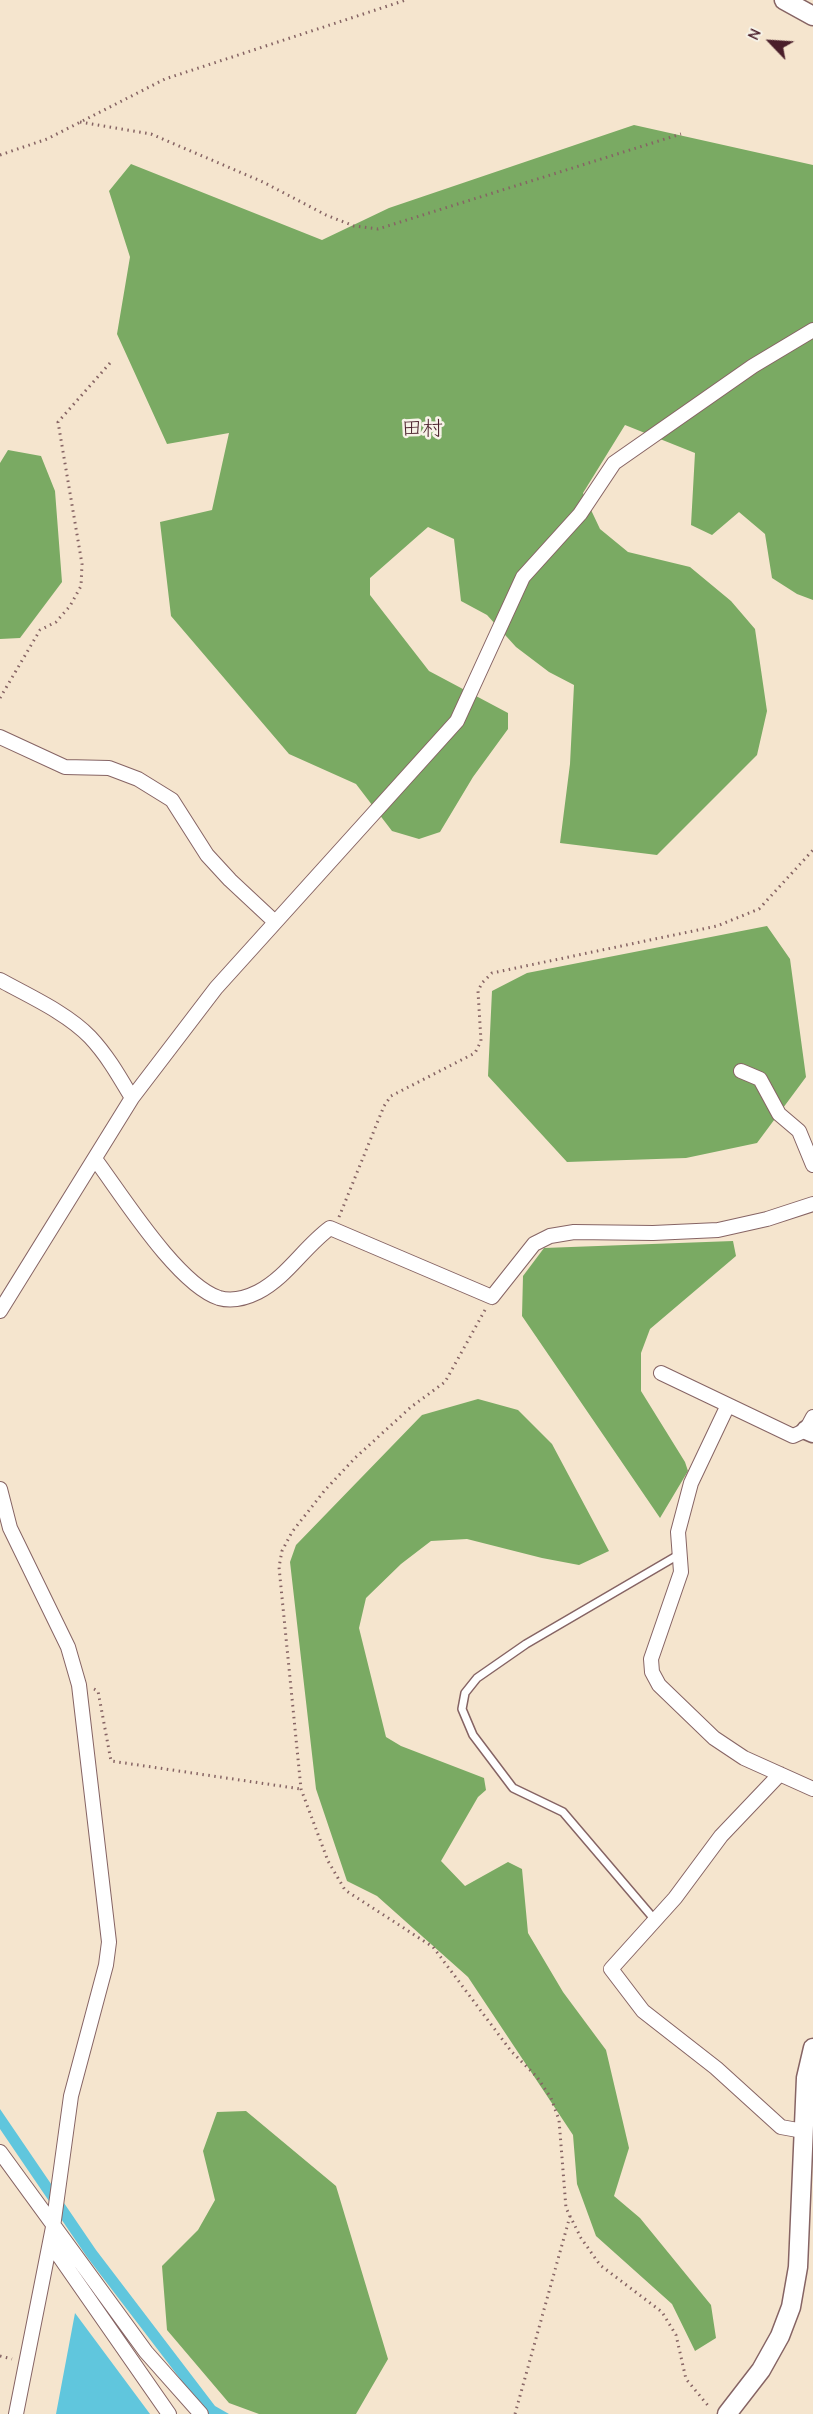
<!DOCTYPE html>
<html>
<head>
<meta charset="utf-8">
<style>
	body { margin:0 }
	#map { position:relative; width:813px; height:2414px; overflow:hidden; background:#f5e5ce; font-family:"Comic Neue",sans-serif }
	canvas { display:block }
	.north { position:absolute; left:741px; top:12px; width:60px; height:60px; -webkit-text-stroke:4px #f7f3e8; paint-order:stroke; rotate:295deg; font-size:16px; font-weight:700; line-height:24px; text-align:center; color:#4a1f2b }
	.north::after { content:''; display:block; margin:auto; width:21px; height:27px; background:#4a1f2b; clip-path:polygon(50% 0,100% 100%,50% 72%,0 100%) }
</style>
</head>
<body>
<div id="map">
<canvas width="813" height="2414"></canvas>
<div class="north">N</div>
</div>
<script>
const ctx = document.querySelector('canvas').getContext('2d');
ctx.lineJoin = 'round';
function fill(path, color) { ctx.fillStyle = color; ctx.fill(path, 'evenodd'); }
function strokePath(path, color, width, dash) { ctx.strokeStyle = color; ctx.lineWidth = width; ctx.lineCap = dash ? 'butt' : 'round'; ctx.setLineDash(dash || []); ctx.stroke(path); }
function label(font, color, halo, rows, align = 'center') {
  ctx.font = font + ' "Comic Neue","Klee One",sans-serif'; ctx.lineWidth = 5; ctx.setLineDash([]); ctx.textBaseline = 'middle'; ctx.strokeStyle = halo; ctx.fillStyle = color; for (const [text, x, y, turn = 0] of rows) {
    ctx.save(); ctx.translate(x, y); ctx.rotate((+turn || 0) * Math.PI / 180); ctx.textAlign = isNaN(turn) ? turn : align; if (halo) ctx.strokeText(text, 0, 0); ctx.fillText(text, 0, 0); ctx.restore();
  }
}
fill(new Path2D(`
	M634,125L813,165V600L797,594L772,578L765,534L739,512L712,535L691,525L695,453L625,425L583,493L600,529L628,552L690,567L731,601L755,629L767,711L757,755L657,855L560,843L570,764L574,685L549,672L516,647L487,615L461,601L454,539L428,527L370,578V595L429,671L508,713V729L473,777L440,832L419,839L392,831L356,784L289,754L171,616L160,522L212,510L229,433L167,444L117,334L130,257L109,191L131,164L322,240L389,208Z
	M8,450L41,456L55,491L62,582L20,638L0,639V463Z
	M767,926L790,959L806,1077L757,1143L686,1158L567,1162L488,1076L492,991L527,973Z
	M733,1241L736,1256L650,1329L641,1353V1391L685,1462L688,1471L660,1518L522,1316L523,1276L544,1248Z
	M478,1399L518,1410L552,1444L609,1551L579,1565L542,1558L467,1539L431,1541L401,1564L366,1598L359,1628L386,1737L401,1746L484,1778L486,1790L478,1797L441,1861L465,1886L508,1862L522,1869L528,1933L563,1992L606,2050L629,2148L614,2196L640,2218L711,2305L716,2338L695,2351L672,2304L596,2236L577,2184L573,2135L468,1977L377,1896L347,1881L316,1789L290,1562L296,1545L422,1415Z
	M246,2111L336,2186L388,2359L356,2414H259L229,2403L167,2330L162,2266L198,2230L215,2200L203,2151L217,2112Z`), '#7aaa63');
fill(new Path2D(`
	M0,2109L96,2250L215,2406L229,2414H207L87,2257L0,2129Z
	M75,2313L150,2414H56Z`), '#60c6dd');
const service = new Path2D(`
	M655,1920L563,1812L513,1788L473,1735L462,1709L465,1693L477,1678L526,1644L680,1554`);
const minor = new Path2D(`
	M0,737L65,767L109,768L138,779L172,800L207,855L230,880L275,922
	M0,980C29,996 67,1013 90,1037C107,1055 119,1076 132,1098
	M741,1071L760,1079L779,1114L799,1131L813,1165
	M95,1159C122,1195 177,1284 219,1298C233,1302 246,1298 258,1292C287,1277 304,1247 330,1228L492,1297L534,1244L550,1236L574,1232L653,1233L718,1230L767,1219L813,1204
	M0,1311L132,1098L216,988L457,721L523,577L580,514L614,463L753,366L813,330
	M661,1373L793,1436L806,1430L813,1417
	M728,1405L691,1483L678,1532L681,1572L651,1659L652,1672L659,1685L714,1738L744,1758L813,1789
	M0,1489L10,1528L68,1647L79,1685L109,1942L106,1965L71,2096L53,2227L16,2414
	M780,1774L721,1836L675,1898L611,1969L643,2011L716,2068L781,2127L803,2131
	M0,2152L146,2352L201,2414
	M50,2243L169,2414`);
const tertiary = new Path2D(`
	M784,0L813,16
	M806,1430L813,1433
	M727,2414L761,2370L780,2336L791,2307L798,2267L806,2078L813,2048`);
strokePath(service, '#866464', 10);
strokePath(minor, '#866464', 16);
strokePath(tertiary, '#866464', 21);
strokePath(new Path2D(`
	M80,122L151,134L263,182L326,215L354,226L378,229L681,134
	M0,155L47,139L165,79L406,0
	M0,698L40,630L56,622L70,606L81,586L82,564L58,422L110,363
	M339,1217L384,1106L391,1096L475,1053L481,1041L478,991L482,983L492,973L717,926L759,909L813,850
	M485,1310L445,1382L411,1407L355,1458L325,1490L292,1532L282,1551L279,1567L301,1789L328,1861L345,1890L433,1947L511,2051L537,2077L551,2098L559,2120L566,2208L581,2238L600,2265L662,2312L676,2335L686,2379L710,2408
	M94,1689L98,1691L111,1761L301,1789
	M0,2356L12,2359
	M515,2414L570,2216`), '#866464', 3, [1.5, 4.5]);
strokePath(service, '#fff', 7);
strokePath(minor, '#fff', 14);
strokePath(tertiary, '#fff', 18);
label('21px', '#4a1f2b', '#f7f3e8', [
	["田村",422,429]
]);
</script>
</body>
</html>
